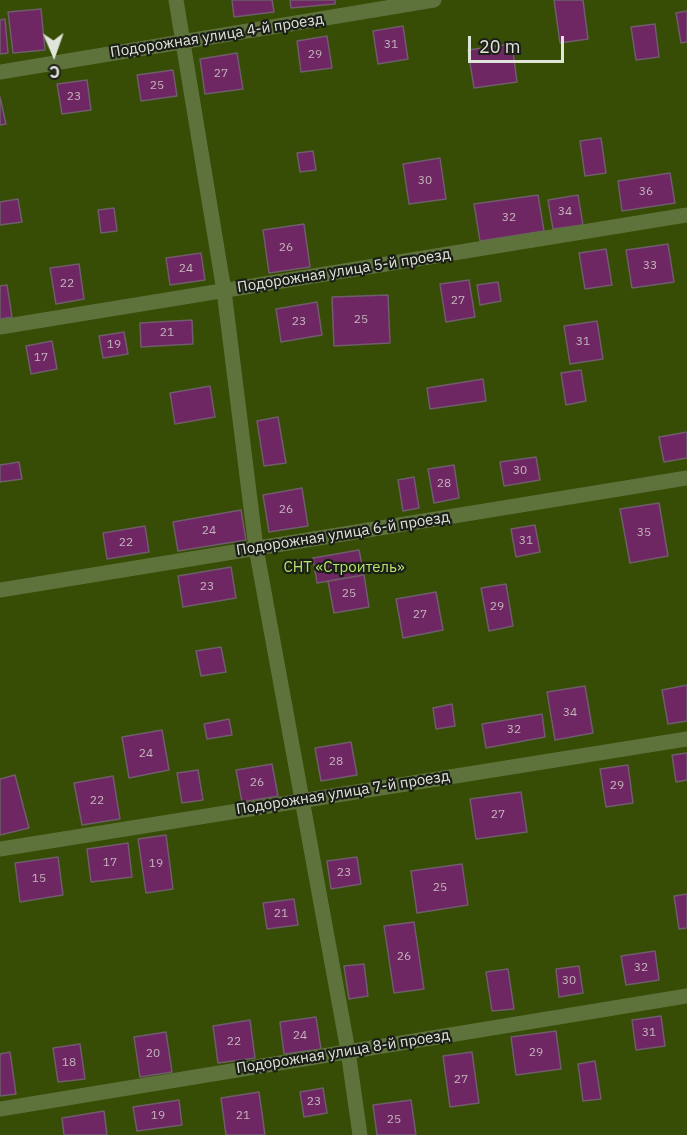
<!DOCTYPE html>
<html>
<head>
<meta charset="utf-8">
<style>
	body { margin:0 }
	#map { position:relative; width:687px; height:1135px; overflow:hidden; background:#323927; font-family:"IBM Plex Sans",sans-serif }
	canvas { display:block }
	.north { position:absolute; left:24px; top:24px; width:60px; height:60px; -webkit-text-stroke:4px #1b1f17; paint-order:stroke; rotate:178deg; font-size:16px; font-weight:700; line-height:24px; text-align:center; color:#e0e5da }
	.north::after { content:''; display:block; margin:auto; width:21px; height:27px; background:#e0e5da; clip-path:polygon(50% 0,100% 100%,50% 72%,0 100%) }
	.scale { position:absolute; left:468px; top:36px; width:96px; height:27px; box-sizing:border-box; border:3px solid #e0e5da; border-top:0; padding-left:8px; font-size:18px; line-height:21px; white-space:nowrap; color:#e0e5da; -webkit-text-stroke:4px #1b1f17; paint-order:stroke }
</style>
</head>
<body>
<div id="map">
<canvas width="687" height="1135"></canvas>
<div class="north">С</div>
<div class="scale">20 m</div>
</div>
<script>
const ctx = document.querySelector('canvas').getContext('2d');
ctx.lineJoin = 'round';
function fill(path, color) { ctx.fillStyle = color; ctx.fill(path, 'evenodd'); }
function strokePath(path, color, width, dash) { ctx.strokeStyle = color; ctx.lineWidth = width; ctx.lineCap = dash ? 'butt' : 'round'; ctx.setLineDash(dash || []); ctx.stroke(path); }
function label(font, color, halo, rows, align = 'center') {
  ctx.font = font + ' "IBM Plex Sans",sans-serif'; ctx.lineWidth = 4.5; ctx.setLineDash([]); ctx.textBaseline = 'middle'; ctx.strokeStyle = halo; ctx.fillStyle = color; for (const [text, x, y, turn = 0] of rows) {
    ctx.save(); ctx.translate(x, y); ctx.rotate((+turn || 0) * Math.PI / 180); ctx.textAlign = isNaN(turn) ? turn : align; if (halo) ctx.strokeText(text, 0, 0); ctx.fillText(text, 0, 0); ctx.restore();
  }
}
fill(new Path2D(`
	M0,0H687V1135H0Z`), '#374c05');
const building = new Path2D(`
	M232,0H272L274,12L234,17Z
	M290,0H335V4L291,8Z
	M554,0H583L588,39L560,43Z
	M41,9L45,50L13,53L8,12Z
	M687,11V42L681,43L676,13Z
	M5,19L8,53L0,54V20Z
	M655,24L659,57L636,60L631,27Z
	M403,26L408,59L378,64L373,31Z
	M327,36L332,68L301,72L297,41Z
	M512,44L517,82L474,88L468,50Z
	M237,53L243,89L205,94L200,59Z
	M173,70L177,96L141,101L137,75Z
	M87,80L91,110L62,114L57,84Z
	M0,97L6,124L0,125Z
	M601,138L606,173L585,176L580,141Z
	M313,151L316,170L300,172L297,153Z
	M440,158L446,199L409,204L403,164Z
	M670,173L675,203L622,211L618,181Z
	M538,195L544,231L480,241L474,204Z
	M578,195L583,225L553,229L548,200Z
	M18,199L22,222L0,225V202Z
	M114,208L117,231L101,233L98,210Z
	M304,224L310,267L269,273L263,230Z
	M668,244L674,282L632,288L626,250Z
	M606,249L612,285L585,289L579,253Z
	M201,253L205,280L170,285L166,258Z
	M79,264L84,299L56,304L50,268Z
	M469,280L475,317L446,322L440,284Z
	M498,282L501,301L480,305L477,285Z
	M7,285L12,317L0,319V286Z
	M388,295L390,343L334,346L332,297Z
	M317,302L322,335L281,342L276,309Z
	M192,320L193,344L141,347L140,323Z
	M597,321L603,359L570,364L564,326Z
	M124,332L128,354L103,358L99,336Z
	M52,341L57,369L31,374L26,346Z
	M581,370L586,401L566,405L561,373Z
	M483,379L486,401L430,409L427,388Z
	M210,386L215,417L175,424L170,393Z
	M278,417L286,463L264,466L257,421Z
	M687,432V458L664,462L659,437Z
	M536,457L540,480L504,486L500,462Z
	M19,462L22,479L0,482V465Z
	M454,465L459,498L434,503L428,469Z
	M414,477L419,508L403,511L398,480Z
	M302,488L308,526L269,532L263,495Z
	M659,503L668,556L630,563L620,509Z
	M241,510L246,540L178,551L173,522Z
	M535,525L540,552L516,557L511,529Z
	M145,526L149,552L107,559L103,533Z
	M359,550L364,575L317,583L313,558Z
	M231,567L236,598L183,607L178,576Z
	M364,575L369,607L334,613L328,581Z
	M506,584L513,626L489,631L481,588Z
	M436,592L443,630L403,638L396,599Z
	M221,647L226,672L201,676L196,651Z
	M687,685V721L668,724L662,690Z
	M585,686L593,733L555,740L547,692Z
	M452,704L455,726L436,729L433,708Z
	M542,714L545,737L486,748L482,724Z
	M229,719L232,735L207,739L204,724Z
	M162,730L169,770L129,778L122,737Z
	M351,742L357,775L321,781L315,748Z
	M687,753V780L676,782L672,755Z
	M272,764L278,796L242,802L236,770Z
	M628,765L633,803L606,807L600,769Z
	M198,770L203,800L182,803L177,773Z
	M15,775L29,828L0,835V779Z
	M113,776L120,819L82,825L74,783Z
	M521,792L527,832L476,839L470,799Z
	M166,835L173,889L146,893L138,839Z
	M128,843L132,877L91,882L87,849Z
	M58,857L63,895L20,902L15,863Z
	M357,857L361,884L331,889L327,861Z
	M462,864L468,905L417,913L411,871Z
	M687,894V928L679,929L674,896Z
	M294,899L298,925L267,929L263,903Z
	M414,922L424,989L394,993L384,926Z
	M655,951L659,980L626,985L621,956Z
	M364,964L368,996L349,999L344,966Z
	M579,966L583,993L559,997L556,969Z
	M508,969L514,1009L492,1011L486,972Z
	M661,1016L665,1046L636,1050L632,1020Z
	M316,1017L321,1049L284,1054L280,1022Z
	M250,1020L255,1058L218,1063L213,1026Z
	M556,1031L561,1069L516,1075L511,1037Z
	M166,1032L172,1072L140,1077L134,1037Z
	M80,1044L85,1079L58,1082L53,1048Z
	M10,1052L16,1094L0,1096V1054Z
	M472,1052L479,1103L450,1107L443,1056Z
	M595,1061L601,1099L583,1101L578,1064Z
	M323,1088L327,1113L304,1117L300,1092Z
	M259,1092L265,1135H226L221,1098Z
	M179,1100L182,1125L137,1131L133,1107Z
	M411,1100L416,1135H377L373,1105Z
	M104,1111L107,1135H64L62,1118Z`);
fill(building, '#6e2762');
strokePath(building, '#6f5d6b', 1.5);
strokePath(new Path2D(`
	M176,0L224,291L256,548L348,1051L360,1135
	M0,72L434,0
	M0,327L687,215
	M0,590L687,478
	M0,849L687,739
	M0,1109L687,996`), '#5e733c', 15);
label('12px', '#c4b6bc', null, [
	["31",391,45],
	["29",315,55],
	["27",221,74],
	["25",157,86],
	["23",74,97],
	["30",425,181],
	["36",646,192],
	["34",565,212],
	["32",509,218],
	["26",286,248],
	["33",650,266],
	["24",186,269],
	["22",67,284],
	["27",458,301],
	["25",361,320],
	["23",299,322],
	["21",167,333],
	["31",583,342],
	["19",114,345],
	["17",41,358],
	["30",520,471],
	["28",444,484],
	["26",286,510],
	["24",209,531],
	["35",644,533],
	["31",526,541],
	["22",126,543],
	["23",207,587],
	["25",349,594],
	["29",497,607],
	["27",420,615],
	["34",570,713],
	["32",514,730],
	["24",146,754],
	["28",336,762],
	["26",257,783],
	["29",617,786],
	["22",97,801],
	["27",498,815],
	["17",110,863],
	["19",156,864],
	["23",344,873],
	["15",39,879],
	["25",440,888],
	["21",281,914],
	["26",404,957],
	["32",641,968],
	["30",569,981],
	["31",649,1033],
	["24",300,1036],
	["22",234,1042],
	["29",536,1053],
	["20",153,1054],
	["18",69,1063],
	["27",461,1080],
	["23",314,1102],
	["19",158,1116],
	["21",243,1116],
	["25",394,1120]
]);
label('15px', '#e0e5da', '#1b1f17', [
	["Подорожная улица 4-й проезд",217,36,-9],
	["Подорожная улица 5-й проезд",344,271,-9],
	["Подорожная улица 6-й проезд",343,534,-9],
	["Подорожная улица 7-й проезд",343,793,-9],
	["Подорожная улица 8-й проезд",343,1052,-9]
]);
label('15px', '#b8e36c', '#1b1f17', [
	["СНТ «Строитель»",344,568]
]);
</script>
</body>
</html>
